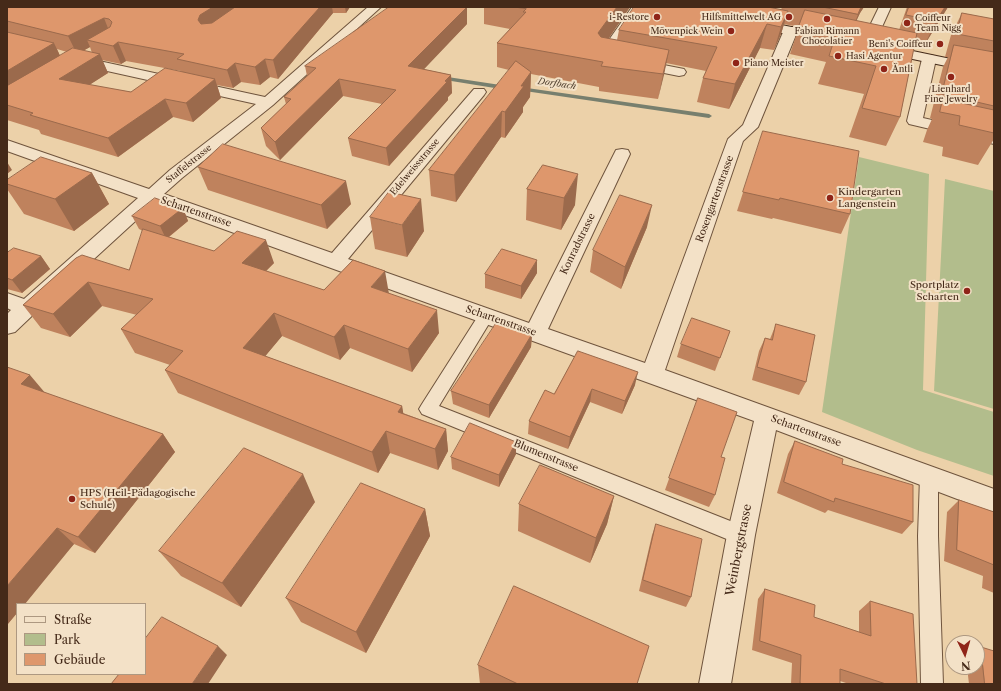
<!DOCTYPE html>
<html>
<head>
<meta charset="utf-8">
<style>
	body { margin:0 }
	#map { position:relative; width:1001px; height:691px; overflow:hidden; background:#ecd1a9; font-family:"Libre Caslon Text",serif }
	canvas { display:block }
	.frame { position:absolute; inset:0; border:8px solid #452a19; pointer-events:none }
	.legend { position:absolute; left:16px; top:603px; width:130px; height:72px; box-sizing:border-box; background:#f3e1c7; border:1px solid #ad9881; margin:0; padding:5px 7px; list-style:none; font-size:12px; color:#452a19 }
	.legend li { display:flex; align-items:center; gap:8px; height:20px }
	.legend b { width:20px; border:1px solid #ad9881 }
	.north { position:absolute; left:945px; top:635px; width:40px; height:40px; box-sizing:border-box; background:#f3e1c7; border:1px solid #ad9881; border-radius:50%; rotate:175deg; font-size:11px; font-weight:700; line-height:16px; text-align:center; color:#452a19 }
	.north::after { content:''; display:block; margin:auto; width:14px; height:18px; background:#8f2418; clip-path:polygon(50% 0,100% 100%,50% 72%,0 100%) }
</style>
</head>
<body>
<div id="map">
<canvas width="1001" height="691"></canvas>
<div class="frame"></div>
<ul class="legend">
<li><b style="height:5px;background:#f3e1c7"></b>Straße</li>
<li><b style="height:11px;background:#b2bd8c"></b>Park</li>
<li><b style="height:11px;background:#de976c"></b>Gebäude</li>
</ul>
<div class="north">N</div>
</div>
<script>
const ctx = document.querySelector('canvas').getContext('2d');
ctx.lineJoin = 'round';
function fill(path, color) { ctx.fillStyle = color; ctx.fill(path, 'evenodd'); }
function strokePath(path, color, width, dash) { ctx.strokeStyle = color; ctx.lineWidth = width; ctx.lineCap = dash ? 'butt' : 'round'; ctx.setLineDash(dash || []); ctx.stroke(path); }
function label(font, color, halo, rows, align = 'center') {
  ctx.font = font + ' "Libre Caslon Text",serif'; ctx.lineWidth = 4; ctx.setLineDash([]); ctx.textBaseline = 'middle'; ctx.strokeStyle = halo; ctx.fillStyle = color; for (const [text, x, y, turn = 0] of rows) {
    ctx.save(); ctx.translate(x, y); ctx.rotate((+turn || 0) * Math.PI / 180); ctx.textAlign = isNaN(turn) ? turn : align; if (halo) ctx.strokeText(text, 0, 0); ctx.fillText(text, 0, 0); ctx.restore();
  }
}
fill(new Path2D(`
	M859,157L929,174L923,390L994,412V476L917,450L822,412Z
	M945,179L994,191V409L934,391Z`), '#b2bd8c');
fill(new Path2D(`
	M441,76L507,86L510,88L507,90L439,79L438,78Z
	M520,87L709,114L712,116L709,118L518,90L517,89Z`), '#777f6e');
const service = new Path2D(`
	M485,311L490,313L493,317L439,406L748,528L751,535L748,542L741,544L734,542L422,414L419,409L422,404L480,313Z
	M929,469L936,471L938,477V536L943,684H921L918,536L920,477L922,471Z`);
const minor = new Path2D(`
	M368,7H381L273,105L182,178L164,194L332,253L474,89H484L486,92L484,95L348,259L529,323L614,154L616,150L622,149L628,150L630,154L548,329L645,363L728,139L743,125L784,30L786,27H796L798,30L758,127L743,141L665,370L994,489V513L776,430L755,535L731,684H699L727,535L754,421L154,204L35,313L15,332L7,334V314L11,310L7,308V293L24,299L138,198L7,151V140L149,189L170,170L256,104L71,63L69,60L71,57L76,56L265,97Z
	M632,7H644L613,55L684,69L686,72L684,75L679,76L599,60L597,57Z
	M879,7H891L872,49H862L860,46Z
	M929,55L934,56L936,59L923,118L994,134V144L909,124L907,121L922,59L924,56Z`);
const secondary = new Path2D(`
	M752,19L826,34L831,35L833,38L831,41L826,42L747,26L746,23Z
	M884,45L994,68V76L879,52L877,49L879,46Z`);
strokePath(service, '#6f543d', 2);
strokePath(minor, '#6f543d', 2);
strokePath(secondary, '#452a19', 2);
fill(service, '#f3e1c7');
fill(minor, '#f3e1c7');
fill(secondary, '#f3e1c7');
fill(new Path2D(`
	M7,7H350L346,13H333L278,79L270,77L260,85L241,82L233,88L217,85L221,98L193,122L173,117L118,157L41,134L39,130L7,120ZM90,47L92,53L83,51ZM57,49L67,52L60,56ZM102,60L121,64L126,61L181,71L182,72L131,92L89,85L108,73Z
	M484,7H630L608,39L617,40L619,30L770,7L781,10L782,7H864L860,13L856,21L899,30L907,7H948L925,44L915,42L900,117L886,146L849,137L864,94L818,84L826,62L790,54L799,27L784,24L781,34L774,50L760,48L729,109L697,102L703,78L706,71L666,63L658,99L599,91V87L531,74L530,97L523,107V112L505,138L501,137L456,202L431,196L429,170L509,70L497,67V43L510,29L484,24Z
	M962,13L993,19L994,16V139L978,165L942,156L943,147L923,142L927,130L932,119L930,118L943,67L948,57H945L951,35Z
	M467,24L423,69L451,75L452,93L448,97V100L389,166L352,156L348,138L382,104L343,96L280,160L266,146L261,128L286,104L284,97L307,76L305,66Z
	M763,131L850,214L841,234L773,218L772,219L737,211Z
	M543,165L575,205L561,230L526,220L527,189Z
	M198,167L351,204L327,229L208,190Z
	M92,173L109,204L74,231L24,214L7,189V180Z
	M183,208L188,221L169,237L214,251L274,263L266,271L324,290L389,293L439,333L412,372L350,348L340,360L282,336L265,356L402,406L403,413L446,429L448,451L438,470L390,453L378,473L178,393L165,370L170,365L135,353L121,329L137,315L102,306L70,337L41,328L23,305L76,258L129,270L143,231L139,229L132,216Z
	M370,217L424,231L407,257L375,249Z
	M647,227L621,289L590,272L593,250Z
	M7,253L41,256L50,269L22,293L7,289Z
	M537,273L521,299L485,288V274Z
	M776,324L806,382L799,395L752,380L759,351L765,338L770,339Z
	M730,331L715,371L677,357L681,344Z
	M532,334L531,347L489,418L453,404L451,391Z
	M578,351L635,385L622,414L590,402L568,449L528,434L529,421L554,394Z
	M45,393L163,434L175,452L95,553L74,544L17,604V613L7,625Z
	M698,398L721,457L715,495L709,507L665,490Z
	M795,441L842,464L913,522L902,534L828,510L825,513L777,493L788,454Z
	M516,454L499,487L452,469L451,457Z
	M614,496L607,524L590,563L518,531L519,504Z
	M959,500L994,512V593L982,588L983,576L944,561L947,512Z
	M315,502L241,607L181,576L159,551Z
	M425,509L430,536L366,653L301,622L286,598Z
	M656,524L691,597L686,607L639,591L652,535Z
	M765,589L814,617L859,632V611L870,601L917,684H849L840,681V684H791L792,663L752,650L758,599Z
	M981,647L994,684H969L967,667H977V650Z
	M478,665L637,684H480Z`), '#bf825d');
fill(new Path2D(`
	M213,7H244L206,33L198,20L200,15Z
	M320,7H332L333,13L278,79L273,60Z
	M345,7H350L346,13Z
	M467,7V24L410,84L408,66Z
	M617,7H630L596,57L598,33Z
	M861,7H864L860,13L849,37Z
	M945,7H948L925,44L936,21Z
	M788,11L781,34L774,50L781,27Z
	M104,18L111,36L87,40L90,47L77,54L68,36Z
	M767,24L760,48L729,109L735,84Z
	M118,42L126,61L121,64L113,46Z
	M54,43L63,62L7,96V71Z
	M669,50L664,75L658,99L663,74Z
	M100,54L108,73L69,98L59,79Z
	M265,59L270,77L260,85L255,67Z
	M235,63L241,82L233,88L227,70Z
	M531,72L530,97L523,107V112L505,138V112L521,86Z
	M451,75L452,93L448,97V100L389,166L386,148Z
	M215,79L221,98L193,122L186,103Z
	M339,79L343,96L280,160L275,142Z
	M165,99L173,117L118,157L108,138Z
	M502,111L501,137L456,202L454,175Z
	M7,162L12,170L7,174Z
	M92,173L109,204L74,231L55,199Z
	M578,174L575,205L561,230L564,198Z
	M346,181L351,204L327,229L321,205Z
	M421,199L424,231L407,257L402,225Z
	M652,205L647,227L621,289L625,267Z
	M183,208L188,221L166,239L160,226Z
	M266,240L274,263L250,287L242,263Z
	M41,256L50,269L22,293L12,280Z
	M537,260V273L521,299V286Z
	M385,271L389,294L371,287Z
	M88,282L102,306L70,337L53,314Z
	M437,310L439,333L412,372L408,349Z
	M274,313L282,336L253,371L243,348Z
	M344,325L350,348L340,360L334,337Z
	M532,334L531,347L489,418V405Z
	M638,372L635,385L622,414L625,401Z
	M30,375L46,394L21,384Z
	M592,389L590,402L568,449L570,437Z
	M402,406L406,428L398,412Z
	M446,429L448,451L438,470L435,449Z
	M386,431L390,453L378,473L372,452Z
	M163,434L175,452L95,553L78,537Z
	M516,442V454L499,487V475Z
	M303,474L315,502L241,607L222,583Z
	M614,496L607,524L590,563L596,538Z
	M425,509L430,536L366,653L356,632Z
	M57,528L74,544L25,604H17V613L7,625V586Z
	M218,646L227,655L208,684H192Z`), '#9b6a4c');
const building = new Path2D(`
	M7,7H213L200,15L198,20L201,24L212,23L235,7H320L273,60L265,59L255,67L235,63L227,70L177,59L184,54L118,42L113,46L87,40L110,27L112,22L109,19L104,18L68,36L7,21Z
	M389,7H467L408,66L451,75L445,81L447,82L386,148L348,138L396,90L339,79L275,142L261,128L291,99L284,97L316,68L305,66Z
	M515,7H617L598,33L601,37L669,50L663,74L601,66L603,62L497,43L526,12H523L526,9Z
	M634,7H768L788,11L781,27L767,24L735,84L703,78L717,47L619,30Z
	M823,7H861L858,14Z
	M909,7H945L936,21L906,15Z
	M805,10L917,33L900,117L862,108L876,66L829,56L836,34L799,26Z
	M962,13L994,19V41L957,34Z
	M7,32L54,43L7,71Z
	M954,45L994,52V106L942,94Z
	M73,48L100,54L59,79L131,92L165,68L215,79L186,103L165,99L108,138L30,115L33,113L7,105V86Z
	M516,61L531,72L521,86H524L505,112L502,111L454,175L429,170Z
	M943,99L994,110V133L959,125L960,116L940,112Z
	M763,131L859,151L850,214L780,198L779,200L743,192Z
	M223,144L346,181L321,205L198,167Z
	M41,157L92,173L55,199L7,184V180Z
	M543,165L578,174L564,198L527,189Z
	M389,192L421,199L402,225L370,217Z
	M620,195L652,205L625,267L593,250Z
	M155,198L183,208L160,226L132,216Z
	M143,229L214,251L237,231L266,240L242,263L324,290L353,260L385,271L371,287L437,310L408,349L344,325L334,337L274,313L243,348L402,406L398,412L446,429L435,449L386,431L372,452L165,370L183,351L121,329L153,299L88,282L53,314L23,305L76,258L82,255L129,270Z
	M14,248L41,256L12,280L7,278V253Z
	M502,249L537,260L521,286L485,274Z
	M692,318L730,331L720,358L681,344Z
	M497,322L532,334L489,405L451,391Z
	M776,324L815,335L806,382L757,367L765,338L772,340Z
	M578,351L638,372L625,401L592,389L570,437L529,421L545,390L554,394Z
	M7,367L30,375L21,384L163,434L78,537L57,528L7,586Z
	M698,398L737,412L721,457L725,458L715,495L669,478Z
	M470,423L516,442L499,475L451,457Z
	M795,441L843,459L842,464L913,485V522L835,498L834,502L784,482Z
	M244,448L303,474L222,583L159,551Z
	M540,465L614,496L596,538L519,504Z
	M361,483L425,509L356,632L286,598Z
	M959,500L994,512V565L957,550Z
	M656,524L702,539L691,597L643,580Z
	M514,586L649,646L637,684H518L478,665Z
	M765,589L815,605L814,617L871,636L870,601L913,614L917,684H886L840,669V684H803L800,683L801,655L760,641Z
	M162,617L218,646L192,684H111L119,674H145V639Z
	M981,647L994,651V684H985Z`);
fill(building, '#de976c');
strokePath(building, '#9b6a4c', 1);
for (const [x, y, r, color] of [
	[657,17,4,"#8f2418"],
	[789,17,4,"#8f2418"],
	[827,19,4,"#8f2418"],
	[907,23,4,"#8f2418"],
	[731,31,4,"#8f2418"],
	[940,44,4,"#8f2418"],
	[838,56,4,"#8f2418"],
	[736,63,4,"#8f2418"],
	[884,69,4,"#8f2418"],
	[951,77,4,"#8f2418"],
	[830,198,4,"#8f2418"],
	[967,291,4,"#8f2418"],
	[72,499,4,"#8f2418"]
]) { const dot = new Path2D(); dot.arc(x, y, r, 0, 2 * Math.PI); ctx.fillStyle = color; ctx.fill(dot); strokePath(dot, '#f3e1c7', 1.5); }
label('9px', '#452a19', '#f3e1c7', [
	["i-Restore",649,17],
	["Hilfsmittelwelt AG",781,17],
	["Coiffeur",915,18,"left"],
	["Team Nigg",915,28,"left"],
	["Mövenpick Wein",723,31],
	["Fabian Rimann",827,31,"center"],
	["Chocolatier",827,41,"center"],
	["Beni's Coiffeur",932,44],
	["Hasi Agentur",846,56,"left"],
	["Piano Meister",744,63,"left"],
	["Äntli",892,69,"left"],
	["Lienhard",951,89,"center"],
	["Fine Jewelry",951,99,"center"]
], 'right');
label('italic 9px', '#564635', '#f3e1c7', [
	["Dorfbach",557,84,8]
]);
label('9px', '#452a19', '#f3e1c7', [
	["Staffelstrasse",189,164,-39],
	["Edelweissstrasse",415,167,-50]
]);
label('10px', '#452a19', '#f3e1c7', [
	["Kindergarten",838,192],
	["Langenstein",838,204],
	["Sportplatz",959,285,"right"],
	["Scharten",959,297,"right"],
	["HPS (Heil-Pädagogische",80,493],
	["Schule)",80,505]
], 'left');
label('10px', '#452a19', '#f3e1c7', [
	["Rosengartenstrasse",715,199,-70],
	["Schartenstrasse",196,212,19],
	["Konradstrasse",578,244,-64],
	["Schartenstrasse",501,321,19],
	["Schartenstrasse",806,431,20],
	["Blumenstrasse",546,456,22]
]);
label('12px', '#452a19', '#f3e1c7', [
	["Weinbergstrasse",739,550,-79]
]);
</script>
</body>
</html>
